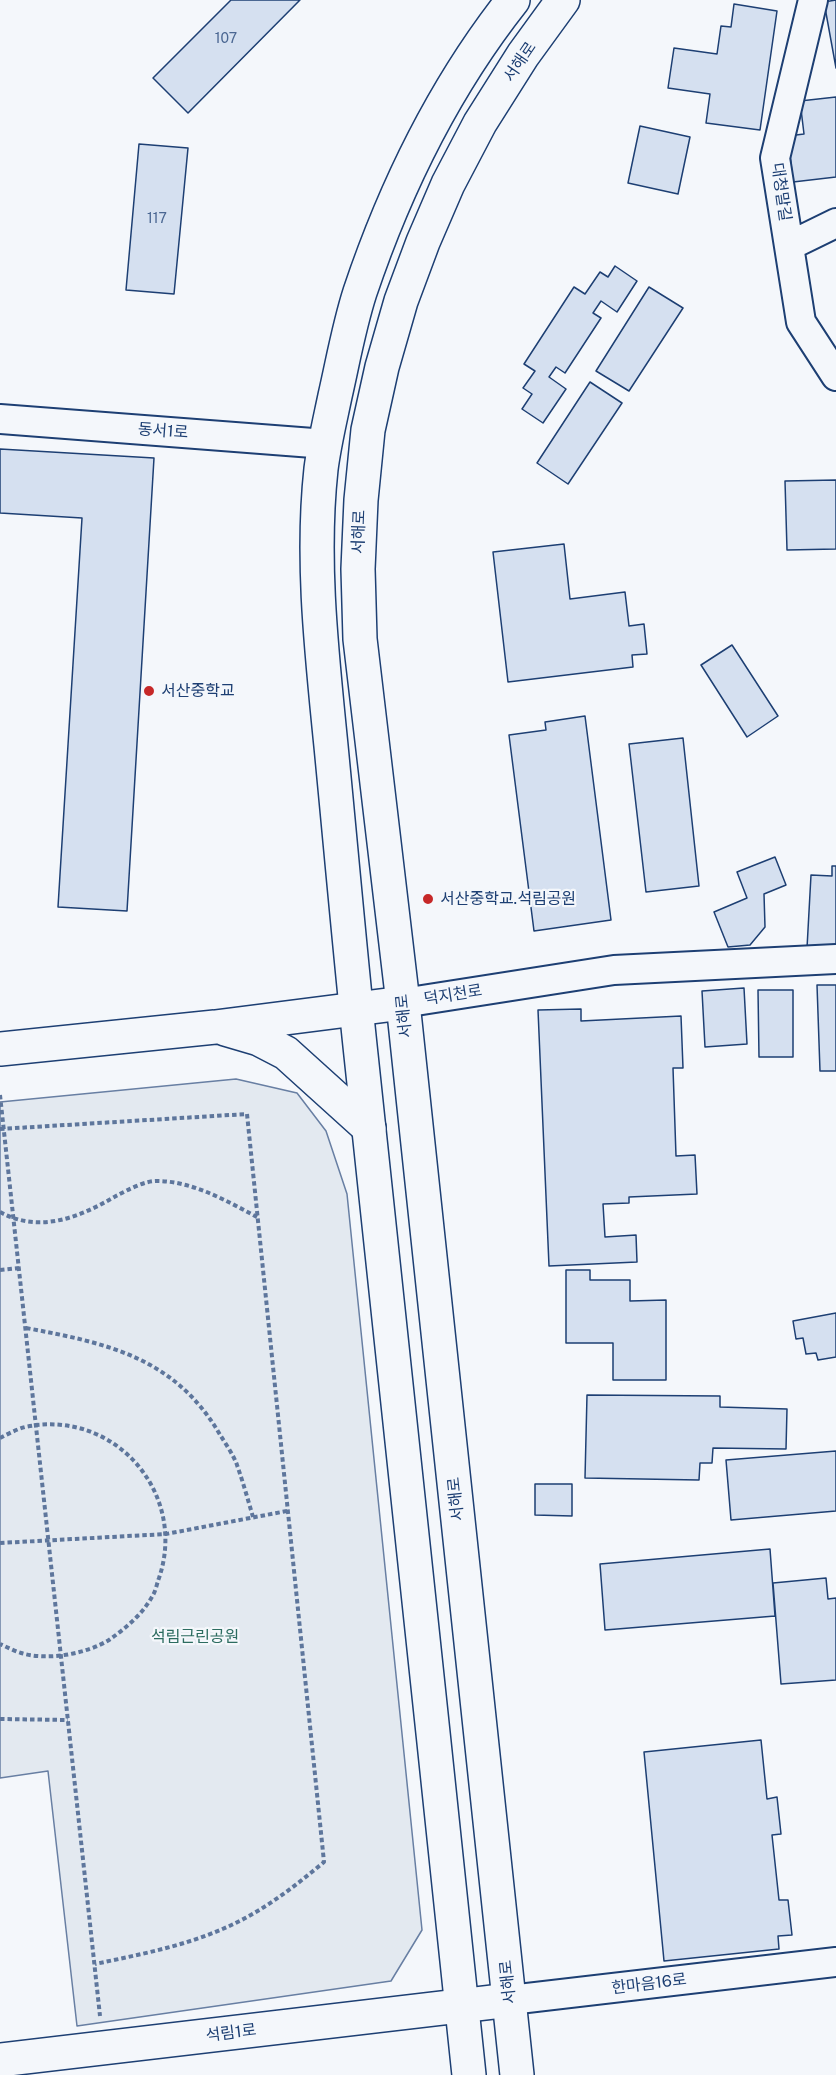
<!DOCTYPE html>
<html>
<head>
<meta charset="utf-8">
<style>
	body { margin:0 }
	canvas { display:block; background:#f4f7fb }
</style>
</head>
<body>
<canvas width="836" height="2075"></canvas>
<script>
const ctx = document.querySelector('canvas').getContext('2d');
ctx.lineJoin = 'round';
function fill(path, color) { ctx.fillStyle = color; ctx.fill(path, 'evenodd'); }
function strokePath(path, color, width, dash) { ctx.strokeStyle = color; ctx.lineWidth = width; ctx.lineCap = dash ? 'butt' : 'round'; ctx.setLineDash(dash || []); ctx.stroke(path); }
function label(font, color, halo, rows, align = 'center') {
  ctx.font = font + ' "Public Sans","Noto Sans KR",sans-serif'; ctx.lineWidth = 4.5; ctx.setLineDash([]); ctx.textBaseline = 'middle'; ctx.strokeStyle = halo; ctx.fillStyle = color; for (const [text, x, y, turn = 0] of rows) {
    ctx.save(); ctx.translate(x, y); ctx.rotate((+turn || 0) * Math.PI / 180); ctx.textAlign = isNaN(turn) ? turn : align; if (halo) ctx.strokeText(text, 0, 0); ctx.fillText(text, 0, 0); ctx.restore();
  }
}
const green = new Path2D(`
	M236,1079L297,1093L326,1131L347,1194L422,1930L391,1981L77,2026L48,1771L0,1778V1102Z`);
fill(green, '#e3e9f0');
strokePath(green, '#687fa3', 1.5);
const building = new Path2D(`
	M231,0H300L188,113L153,78Z
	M836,0V68L824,2Z
	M734,4L777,11L760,130L706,123L710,94L668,88L674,48L717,54L721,26L731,27Z
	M836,97V177L793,182L788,136L804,134L800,101Z
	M640,126L690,137L678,194L628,183Z
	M139,144L188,148L174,294L126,290Z
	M615,266L637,281L617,312L601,301L593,313L601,318L565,373L556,367L549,377L566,389L543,423L522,409L532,394L523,388L535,371L524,364L574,287L585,294L600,272L608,277Z
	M649,287L683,308L629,391L596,371Z
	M590,382L622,403L568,484L537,463Z
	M0,449L154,458L127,911L58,907L82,518L0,513Z
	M836,480V549L787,550L785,481Z
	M564,544L570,599L625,592L629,626L644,624L647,654L632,655L633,667L508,682L493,552Z
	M732,645L778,716L747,737L701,665Z
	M585,716L611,920L534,931L509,735L546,730L545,722Z
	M683,738L699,886L646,892L629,744Z
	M775,857L786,885L764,894L765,927L750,945L728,947L714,912L747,898L737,872Z
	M832,866H836V949L807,948L811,875L832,876Z
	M817,985H836V1071H820Z
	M744,988L747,1044L705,1047L702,991Z
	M758,990H793V1057H759Z
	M581,1009V1021L681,1016L683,1068H673L676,1156L695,1155L697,1194L629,1197V1203L603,1204L605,1237L636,1235L637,1262L549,1266L538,1010Z
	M566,1270H590V1280H630V1301L666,1300V1380H613V1343H566Z
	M836,1313V1357L818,1360L816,1353L806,1354L803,1338L796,1339L793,1321Z
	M587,1395L720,1396V1407L787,1409L786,1449L713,1448L712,1463H700L699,1480L585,1478Z
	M836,1451V1511L731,1520L726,1460Z
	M535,1484H572V1516L535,1515Z
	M770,1549L775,1616L605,1630L600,1564Z
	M826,1578L828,1599L836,1598V1680L781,1684L773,1583Z
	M761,1740L767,1799L777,1797L781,1834L772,1835L779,1900H788L792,1935L778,1936L779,1949L664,1961L644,1752Z`);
fill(building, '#d5e0f0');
strokePath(building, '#1d3f73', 1.5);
const street = new Path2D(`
	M813,0L775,158L801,322L836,376
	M789,246L836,223
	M0,419L326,444
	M403,1003L614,970L836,959
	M510,2000L836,1962`);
const secondary = new Path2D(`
	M225,1029L259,1039L286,1053L369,1128
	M0,1049L215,1027L403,1003
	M0,2060L510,2000`);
const primary = new Path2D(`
	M469,2075C433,1735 398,1395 361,1055C350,952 341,849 331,746C322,655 311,561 321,469C324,445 330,420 335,396C343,361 349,326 360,292C395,188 445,86 513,0
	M517,2075L403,1003L360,639L358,569L361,500L368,430L382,367L401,301L423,242L448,184L480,123L523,55L563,0`);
strokePath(street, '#1d3f73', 32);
strokePath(secondary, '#1d3f73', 36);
strokePath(primary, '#1d3f73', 36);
strokePath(new Path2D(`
	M0,1095L100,2016
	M0,1129L247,1114L324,1862C300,1882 276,1901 249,1916C201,1943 147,1953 95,1964
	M0,1212C40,1234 80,1217 116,1196C128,1190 145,1180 159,1181C194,1182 227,1201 257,1217
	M0,1270L19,1268
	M26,1328C106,1343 174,1357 219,1433C225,1443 233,1454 237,1465C243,1482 248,1500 253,1517
	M0,1438C8,1434 17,1429 25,1427C114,1408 188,1493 159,1578C157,1583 156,1590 153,1595C143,1614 126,1628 109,1640C86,1654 47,1661 21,1653C14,1651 7,1647 0,1644
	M0,1543L166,1534L287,1511
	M0,1719L68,1720`), '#5e769c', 4, [4.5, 3]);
strokePath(street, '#f4f7fb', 28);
strokePath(secondary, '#f4f7fb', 33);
strokePath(primary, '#f4f7fb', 33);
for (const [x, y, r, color] of [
	[149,691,6,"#c62828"],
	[428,899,6,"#c62828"]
]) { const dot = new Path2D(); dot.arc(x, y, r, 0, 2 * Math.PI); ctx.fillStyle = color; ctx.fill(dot); strokePath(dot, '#f4f7fb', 2); }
label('14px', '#4b6792', null, [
	["107",226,39],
	["117",157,219]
]);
label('16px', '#1d3f73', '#f4f7fb', [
	["서해로",520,62,-56],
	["대청말길",781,192,82],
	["동서1로",163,431,4],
	["서해로",359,532,-88],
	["덕지천로",453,995,-9],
	["서해로",404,1016,-96],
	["서해로",456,1499,-96],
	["서해로",508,1982,-96],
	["한마음16로",649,1984,-7],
	["석림1로",231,2033,-7]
]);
label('16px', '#1d3f73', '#f4f7fb', [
	["서산중학교",161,691],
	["서산중학교.석림공원",440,899]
], 'left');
label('16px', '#2c6c60', '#f4f7fb', [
	["석림근린공원",195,1637]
]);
</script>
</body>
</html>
